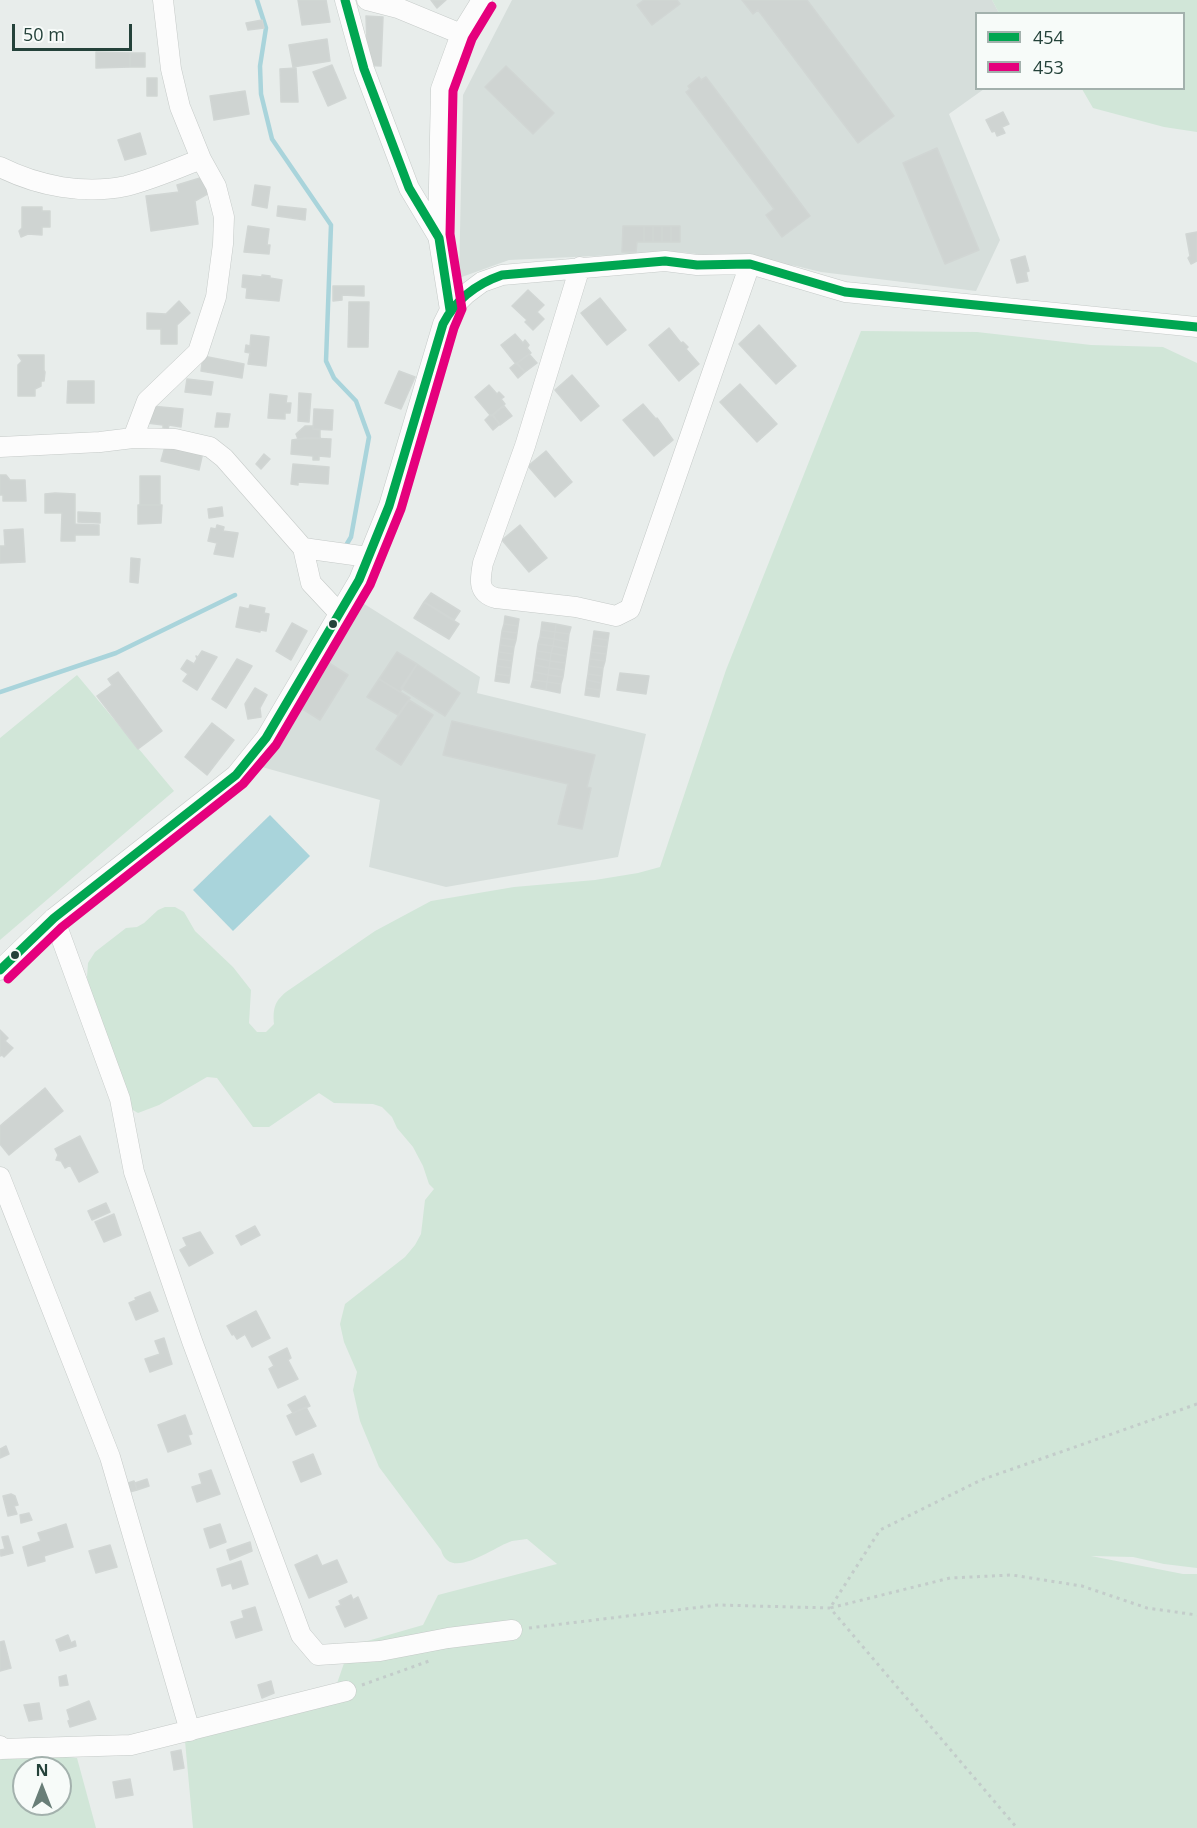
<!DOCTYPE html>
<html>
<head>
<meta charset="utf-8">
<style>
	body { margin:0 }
	#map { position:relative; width:1197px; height:1828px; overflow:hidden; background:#e8edeb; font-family:"Open Sans",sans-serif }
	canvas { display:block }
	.legend { position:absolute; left:975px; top:12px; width:210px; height:78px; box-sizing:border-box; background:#f7fbf9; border:2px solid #a3b1ad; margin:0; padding:8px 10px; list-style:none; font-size:18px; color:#24423a }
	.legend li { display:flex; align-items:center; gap:12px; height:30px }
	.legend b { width:30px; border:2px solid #a3b1ad }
	.north { position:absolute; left:12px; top:1756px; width:60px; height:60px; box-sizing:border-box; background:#f7fbf9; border:2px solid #a3b1ad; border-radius:50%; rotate:0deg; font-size:16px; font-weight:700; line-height:24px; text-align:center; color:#24423a }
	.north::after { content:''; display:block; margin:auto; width:21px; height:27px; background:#697e78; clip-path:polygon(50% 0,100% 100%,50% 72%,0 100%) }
	.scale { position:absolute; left:12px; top:24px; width:120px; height:27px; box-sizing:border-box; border:3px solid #24423a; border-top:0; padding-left:8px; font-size:18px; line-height:21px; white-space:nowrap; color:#24423a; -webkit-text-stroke:4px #f7fbf9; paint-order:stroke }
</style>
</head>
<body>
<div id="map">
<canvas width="1197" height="1828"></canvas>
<ul class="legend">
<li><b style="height:8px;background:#00a651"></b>454</li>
<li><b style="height:8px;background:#e5007d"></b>453</li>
</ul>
<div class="north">N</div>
<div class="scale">50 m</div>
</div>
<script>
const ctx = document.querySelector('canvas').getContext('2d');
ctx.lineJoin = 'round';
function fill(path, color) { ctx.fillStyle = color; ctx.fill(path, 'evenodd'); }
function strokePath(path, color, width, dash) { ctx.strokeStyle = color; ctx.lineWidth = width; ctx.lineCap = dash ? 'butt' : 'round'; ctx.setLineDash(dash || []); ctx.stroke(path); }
fill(new Path2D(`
	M512,0H992L999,13L976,14V88L984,89L949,114L1000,240L976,291L821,272L796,266L680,252L509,260L459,278L463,95Z
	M358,600L480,677L477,693L646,734L618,857L446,887L369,867L380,800L262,767Z`), '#d6dedb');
fill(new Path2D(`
	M992,0H1197V132L1164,127L1093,108L1082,89L1184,88V14L999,13Z
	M861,331L977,332L1091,345L1163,347L1197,363V1568L1164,1564L1133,1557L1091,1556L1183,1574H1197V1828H193L185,1741L334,1692L350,1646L423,1625L438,1595L557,1564L527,1539C522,1540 517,1540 512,1541C493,1547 450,1582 441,1550L379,1467L360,1421L353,1390L357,1372L344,1342L340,1324L345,1304L405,1257L415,1245L421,1234L425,1200L434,1189L429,1184L423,1166L413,1147L397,1128L392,1117L382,1107L373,1104L334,1103L319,1093L269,1127H253L217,1078L207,1077L159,1105L138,1113L124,1105L93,1010L87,977L88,963L95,952L126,928L137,927L144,923L158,910L165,907H175L184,912L195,931L233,967L251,990L249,1023L257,1032H266L274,1024C273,1009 274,1002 286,992L375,931L431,901L514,887L595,880L638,873L660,867L726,670Z
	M77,675L174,791L0,940V738Z
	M37,1754L77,1758L96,1828H0V1760L10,1756ZM24,1768H60V1804H24Z`), '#d1e6d8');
fill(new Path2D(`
	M270,815L310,856L233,931L193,890Z`), '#a9d4db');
strokePath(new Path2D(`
	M257,0L266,28L260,66L261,94L272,139L331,225L326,361L334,378L356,401L369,437L351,537L345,547
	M0,692L116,653L235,595`), '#a9d4db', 4.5);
const building = new Path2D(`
	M298,0H326L330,22L302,25Z
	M431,0H446L437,8Z
	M644,0H677L680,4L652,25L637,5Z
	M742,0H807L894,116L858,143L758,10L753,14Z
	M366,16L383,17L381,66L362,65L367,45Z
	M262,20L264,28L248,30L246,23Z
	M327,39L330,61L293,67L289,45Z
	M96,52L130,53V67L96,68Z
	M130,53H145V67H130Z
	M332,65L346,98L328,106L313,72Z
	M506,66L554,113L533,134L485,87Z
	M296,68L298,102H281L280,69Z
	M699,77L701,80L706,77L810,216L782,237L766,215L774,209L686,92L690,89L688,86Z
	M147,78H157V96H147Z
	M245,91L249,114L214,120L210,96Z
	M1003,112L1009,124L1002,127L1005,133L997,136L995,131L992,132L986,120Z
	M140,133L146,154L125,160L118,140Z
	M937,148L979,250L945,264L903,163Z
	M200,178L209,193L195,201L198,224L151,231L146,196L179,192L177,185Z
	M255,185L270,187L267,208L252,205Z
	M278,206L306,209L305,220L277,216Z
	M22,207H42V211H50V227H42V235L28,234L21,237L19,231L22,228Z
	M248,226L269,229L267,245H270L269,254L244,252Z
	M623,226H644V242H637L636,252H622Z
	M644,226H653V242H644Z
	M653,226H662V242H653Z
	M662,226H671V242H662Z
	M671,226H680V242H671Z
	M1197,232V261L1191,264L1188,258L1190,256L1186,234Z
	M1025,256L1029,271L1026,272L1028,281L1017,283L1011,260Z
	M243,275L262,277V275L270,276V278L282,280L279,301L246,298L247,288L242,287Z
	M333,286H364V296L342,295V300L333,301Z
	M528,290L544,305L537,312L544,319L533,330L525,322L527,320L512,306Z
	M600,298L626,330L607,345L581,313Z
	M179,301L190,313L177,325V344H161V329H147V313L166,314Z
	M349,302H369L368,347H348Z
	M759,325L796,366L776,384L739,344Z
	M669,328L681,343L683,342L688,347L686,349L699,364L679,381L649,345Z
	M515,334L523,343L525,340L529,345L527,348L531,353L516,364L501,345Z
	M251,335L269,337L266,366L248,364L250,353L245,352L246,345L250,346Z
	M529,354L537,363L525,372L517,363Z
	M18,355H44V370L45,372L44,381H41V386L35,389V396H18V365L22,361Z
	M203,356L244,364L242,378L201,371Z
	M516,363L525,372L518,378L510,368Z
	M399,371L415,377L401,409L385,403Z
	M572,375L599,406L581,421L555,390Z
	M187,379L213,382L211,395L185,392Z
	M68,381H94V403H67Z
	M740,384L777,424L757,442L720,402Z
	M489,385L497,394L499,392L504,397L501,399L505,404L491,416L475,397Z
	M299,393L311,394L309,422L298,421Z
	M270,394L287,396L286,403H291L290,413H285V419L268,418Z
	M643,404L656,419L657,418L673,440L654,456L623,420Z
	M151,406L183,409L181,427L169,425L168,429L163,428V425L147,423Z
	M504,406L512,416L500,425L493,415Z
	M314,409L333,410L332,430L313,429Z
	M217,413L230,414L228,427H215Z
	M490,415H492L500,424L493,430L485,420Z
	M305,426H313V429L320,430V438L298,439L296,434Z
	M305,438L331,439L330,457L319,456V460H313V456L291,454L292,440Z
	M166,443L203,452L199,470L161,461Z
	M546,451L572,482L555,497L528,466Z
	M264,454L270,459L261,469L256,464Z
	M293,464L329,467L328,484L298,482V485L291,484Z
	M0,475H6L10,480H25L26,501H3V495H0Z
	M140,476H160V505H140Z
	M55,493L75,494V524L99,525V535H75V541H61L62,513H45V494Z
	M138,505H162L161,523L138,524Z
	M222,507L223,516L209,518L208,509Z
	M78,512L100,513V523L78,522Z
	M217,525L224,527L223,531L238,533L233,557L214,554L217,543L208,541L211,528L216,529Z
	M520,525L547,558L529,572L502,540Z
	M23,529L25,562L0,563V546H5L4,530Z
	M131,558L140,559L138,583L130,582Z
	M431,593L460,611L454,620L424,602Z
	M424,602L459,624L449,639L414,618Z
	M250,605L265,608L264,613L269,614L266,631L260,630V632L236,627L240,607L249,609Z
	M505,616L519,619L518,626L504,624Z
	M542,622L556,624L555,632L541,630Z
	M292,623L307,631L291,660L276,651Z
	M504,624L518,626L517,633L502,631Z
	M556,624L571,627L569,634L555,632Z
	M541,630L555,632L554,639L540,637Z
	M502,631L517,633L516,640L501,638Z
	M594,631L609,633L608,640L593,638Z
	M555,632L569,634L568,642L554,639Z
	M540,637L554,639L553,646L538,644Z
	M501,638L516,640L514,647L500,645Z
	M593,638L608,640L607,647L592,645Z
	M554,639L568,642L567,649L553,646Z
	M538,644L553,646L551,653L537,651Z
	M500,645L514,647L513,654L499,652Z
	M592,645L607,647L606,654L591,652Z
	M553,646L567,649L566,656L551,653Z
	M202,651L217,657L197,690L183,681L188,674L181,669L187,660L194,664L197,659L196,656L198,657Z
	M537,651L551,653L550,661L536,658Z
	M397,652L417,664L400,692L379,679Z
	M499,652L513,654L512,661L498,659Z
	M591,652L606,654L605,661L590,659Z
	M551,653L566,656L565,663L550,661Z
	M536,658L550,661L549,668L535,665Z
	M237,659L252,666L226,708L212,699Z
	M498,659L512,661L511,668L497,666Z
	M590,659L605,661L603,668L589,666Z
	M550,661L565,663L564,670L549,668Z
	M329,663L348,675L320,720L301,708Z
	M417,664L460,693L445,716L401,688Z
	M535,665L549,668L548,675L534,672Z
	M497,666L511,668L510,676L496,674Z
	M589,666L603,668L602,676L588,674Z
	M549,668L564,670L563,677L548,675Z
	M118,672L162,731L138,749L97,696L112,685L108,679Z
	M534,672L548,675L547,682L533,680Z
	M620,673L649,676L646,694L617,690Z
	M496,674L510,676L509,683L495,681Z
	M588,674L602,676L601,683L587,680Z
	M548,675L563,677L561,684L547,682Z
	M379,679L410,698L398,715L367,697Z
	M533,680L547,682L546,690L531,687Z
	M587,680L601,683L600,690L586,688Z
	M547,682L561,684L560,693L546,690Z
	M255,688L267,695L260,708L261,717L248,719L245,704Z
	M586,688L600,690L599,697L585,695Z
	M409,700L433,715L401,765L376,749Z
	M452,721L595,755L587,787L591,788L582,829L558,824L568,784L443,755Z
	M212,723L234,740L207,775L185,757Z
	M0,1030L8,1038L5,1041L13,1048L4,1057L2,1055L0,1056Z
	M45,1088L63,1111L9,1155L0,1144V1126Z
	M80,1136L98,1172L79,1182L70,1165L65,1168L61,1161L56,1160L58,1155L55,1149Z
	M106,1203L110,1212L92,1220L88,1211Z
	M114,1214L121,1235L104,1242L95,1222Z
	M255,1226L260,1235L241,1245L236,1236Z
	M200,1232L213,1253L189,1266L180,1250L187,1246L183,1238Z
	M150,1292L158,1311L136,1320L129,1303L136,1300L135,1298Z
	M256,1311L270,1338L252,1347L245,1334L237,1339L234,1334L232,1335L227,1326Z
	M164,1338L172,1364L150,1372L145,1359L160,1354L155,1341Z
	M287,1348L291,1358L288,1360L298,1379L278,1388L269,1369L274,1366L269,1357Z
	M305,1396L310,1406L293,1413L288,1405Z
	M306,1407L316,1426L296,1435L287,1416Z
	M185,1415L192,1434L188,1435L191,1444L168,1452L158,1425Z
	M6,1446L9,1454L0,1458V1449Z
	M313,1454L321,1474L301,1482L293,1462Z
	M211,1470L220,1494L197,1502L192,1487L202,1484L199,1474Z
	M147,1479L149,1486L137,1490L135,1483Z
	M134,1481L137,1490L122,1494L119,1486Z
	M11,1494L15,1496L18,1505L14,1506L17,1514L8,1516L3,1496Z
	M29,1513L32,1520L21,1523L20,1515Z
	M66,1524L73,1547L44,1556L45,1561L28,1566L23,1547L41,1541L38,1533Z
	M220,1524L226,1542L210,1548L204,1529Z
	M8,1536L13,1553L1,1556L0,1550L5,1549L2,1537Z
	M250,1542L252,1551L230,1560L227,1550Z
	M110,1545L117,1567L96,1573L89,1551Z
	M317,1555L322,1566L337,1560L347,1582L309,1598L295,1565Z
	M241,1561L248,1584L233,1589L231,1583L222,1586L217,1569Z
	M351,1595L353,1600L358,1597L367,1618L345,1627L336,1607L341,1605L339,1601Z
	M255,1607L262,1630L236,1638L231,1622L244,1618L242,1611Z
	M68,1635L71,1643L75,1641L76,1646L60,1651L56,1640Z
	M4,1641L11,1668L0,1671V1642Z
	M66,1675L68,1685L60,1686L59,1677Z
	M271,1681L274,1693L262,1698L258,1685Z
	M89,1701L96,1719L70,1727L68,1721L70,1720L67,1710Z
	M39,1703L42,1719L29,1721L24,1705Z
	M181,1750L184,1768L174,1770L171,1752Z
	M130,1779L133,1795L116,1798L113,1782Z`);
fill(building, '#cfd4d2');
strokePath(building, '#d1d6d4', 1.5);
const minor = new Path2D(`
	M345,0L364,69L409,188L439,238
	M367,0L398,8L461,34
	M0,167C38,186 84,195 126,186C151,180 176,169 201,159
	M580,267L525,446L483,563C480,579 477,593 496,598L576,607L616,616L630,609L750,264
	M450,310L438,235L441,89L461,34L482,0
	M133,438L147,401L198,352L216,297L223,244L224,217L216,186L201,159L180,107L171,69L163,0
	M0,447L100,442L133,438L175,439L210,447L224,458L303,548L368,557
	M303,548L311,583L340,614
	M54,918L120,1099L134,1172L192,1341L301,1635L318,1655L380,1651L448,1638L512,1630
	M0,970L54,918L236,775L266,738L359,580L389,506L443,324L450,310L466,294L482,282L502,275L665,261L697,265L750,264L845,292L1197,327
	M0,1177L110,1457L190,1731
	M0,1746L1,1749L131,1745L346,1691`);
strokePath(minor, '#c5cac8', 21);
strokePath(new Path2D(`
	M1197,1404L981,1480L880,1530L830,1608L950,1578L1012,1575L1082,1586L1147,1608L1197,1615
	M529,1628L718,1605L830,1608L1017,1828
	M362,1685L429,1661`), '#c3ccca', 3, [3, 4.5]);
strokePath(minor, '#fcfcfc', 20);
strokePath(new Path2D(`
	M345,0L364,69L409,188L439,238L450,310
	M0,970L54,918L236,775L266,738L359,580L389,506L443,324C456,299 476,284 502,275L665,261L697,265L750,264L845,292L1197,327`), '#00a651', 9);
strokePath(new Path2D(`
	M8,979L62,927L243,784L276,745L370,585L401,509L454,328L462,309L450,234L453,91L472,39L492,6`), '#e5007d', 9);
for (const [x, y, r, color] of [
	[333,624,5,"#24423a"],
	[15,955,5,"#24423a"]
]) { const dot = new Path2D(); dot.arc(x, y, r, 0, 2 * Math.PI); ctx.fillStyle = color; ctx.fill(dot); strokePath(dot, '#f7fbf9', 2); }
</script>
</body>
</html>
